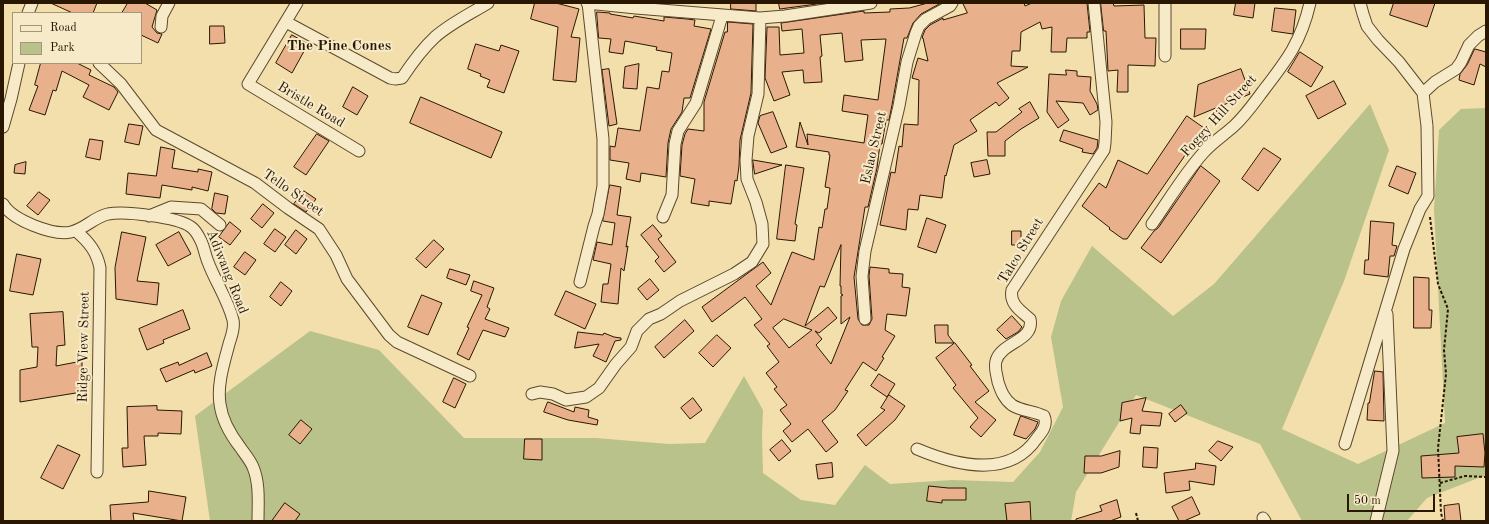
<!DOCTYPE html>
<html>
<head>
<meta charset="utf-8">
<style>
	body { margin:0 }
	#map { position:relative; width:1489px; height:524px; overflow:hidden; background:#f3dfac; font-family:"Old Standard TT",serif }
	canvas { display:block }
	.frame { position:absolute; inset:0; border:4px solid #291702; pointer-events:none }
	.legend { position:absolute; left:12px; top:12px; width:130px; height:52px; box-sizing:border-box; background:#f7eac9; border:1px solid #a59679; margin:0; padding:5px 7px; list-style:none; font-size:12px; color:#291702 }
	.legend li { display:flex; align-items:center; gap:8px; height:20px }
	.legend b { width:20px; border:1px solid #a59679 }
	.scale { position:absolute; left:1347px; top:494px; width:88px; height:18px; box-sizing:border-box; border:2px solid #291702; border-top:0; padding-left:5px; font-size:12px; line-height:14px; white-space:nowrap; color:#291702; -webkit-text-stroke:3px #f7eac9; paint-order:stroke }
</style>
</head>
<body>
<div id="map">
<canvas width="1489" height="524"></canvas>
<div class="frame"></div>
<ul class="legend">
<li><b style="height:5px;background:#f7eac9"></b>Road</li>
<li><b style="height:11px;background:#b9c28b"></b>Park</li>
</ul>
<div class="scale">50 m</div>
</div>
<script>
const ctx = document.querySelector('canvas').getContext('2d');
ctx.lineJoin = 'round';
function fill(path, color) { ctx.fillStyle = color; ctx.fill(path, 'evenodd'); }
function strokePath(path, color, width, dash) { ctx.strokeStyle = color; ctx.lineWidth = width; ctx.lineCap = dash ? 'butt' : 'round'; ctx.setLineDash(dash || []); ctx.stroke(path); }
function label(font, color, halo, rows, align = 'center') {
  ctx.font = font + ' "Old Standard TT",serif'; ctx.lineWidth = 4; ctx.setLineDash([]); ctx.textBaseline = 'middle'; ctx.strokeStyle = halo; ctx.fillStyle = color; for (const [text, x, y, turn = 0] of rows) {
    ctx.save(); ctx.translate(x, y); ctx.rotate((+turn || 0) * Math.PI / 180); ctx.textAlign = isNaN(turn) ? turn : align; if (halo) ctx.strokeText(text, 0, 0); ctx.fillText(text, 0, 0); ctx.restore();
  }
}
fill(new Path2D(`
	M1370,104L1389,150L1344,281L1282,429L1358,464L1445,423L1434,210L1439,130L1461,109L1486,108V476L1481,477L1427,498L1407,521H1302L1260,444L1136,395L1076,492L1071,521H210L195,416L310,331L379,350L464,438H596L669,444L705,443L744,376L763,410L762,436L763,473L801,500L835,505L865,465L890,484L952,480L1013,482L1040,452L1063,407L1051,337L1061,301L1092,246L1173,316L1214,284Z`), '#b9c28b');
const building = new Path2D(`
	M51,3H97L93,13H73Z
	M128,3H145L157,10L152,27L157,33L162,34L158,43L141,35V13H122Z
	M535,3H556L579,9L571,37L580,38L576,82L553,80L558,27L531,19Z
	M731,3H756V11L731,9Z
	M779,3H824L780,9Z
	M928,3H941L921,14L913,23L907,38H904L892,105L889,120H886L882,144H880L877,168L868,207H865L854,277L858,319L862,325H869L872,319L869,276L870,267L889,269V273L903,274L902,287L910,288L906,316L887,314L885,330L895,336L882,357L884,358L876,371L863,362L845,390L848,391L835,410L822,421L838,442L826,452L808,429L792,442L783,431L791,424L780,410L787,405L774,389L777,387L766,373L779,362L767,346L770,344L754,325L762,319L745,297L712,322L702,307L763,262L771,273L756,286L771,305L792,252L814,260L819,227L822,228L825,209H827L830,188L825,187L830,155H829V152L796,147L800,122L808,145L807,134L864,143L868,115L842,111L844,95L878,100L886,39L861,40L863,60L845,62L842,33L820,35L822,56L820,57L822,82L804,83L803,70L782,72L790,95L774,101L765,78L767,27H779L780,55L804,53L802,29L782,31L781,23L864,11V13L890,12V9L909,8ZM841,245L840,286H841V294L843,295L841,296V324L850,317L831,364L816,345L822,339L815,331L819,333L837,318L828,307L805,326L820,286L824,287ZM784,319L804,327L812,330L789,348L773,328Z
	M963,3H1024L1025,6L1032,3H1087L1090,32H1087V38H1067L1066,52H1051L1052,27L1042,29L1040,22L1021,32L1020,51H1012L1011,66L1028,67L997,83L1009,98L999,106L996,102L970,120L977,131L954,145L946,176L945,175L942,198L920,195L918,210L908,209L906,230L880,225L891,172L895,173L899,146L902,147L904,124L918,125L919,80L912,78L918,58L928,61L923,38H922L923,35L925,30L930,25L943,18V20L967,13Z
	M1101,3H1113L1114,6L1144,5L1145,38H1156L1155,66L1128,65V92H1117L1118,70L1108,71L1106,31H1104Z
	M1236,3H1255L1253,18L1234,15Z
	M1394,3H1435L1427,27L1390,15Z
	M1275,8L1296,10L1293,34L1272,31Z
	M597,12L610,13V14L633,18L634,16L664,21V17L687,19L695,20L694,26L711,29L690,98H684L682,112L671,129L668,143L666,177L641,173L640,182L626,179L629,163L610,160V146L615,147L618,128L640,131L647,87L659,89L662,71L669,72L672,53L656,50L657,47L625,41L623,54L609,52L611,39L599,38Z
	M728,22L753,24L751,93L740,140L739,166L737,181L735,180L731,204L709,201V206L691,203L695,179L680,176L682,145L685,134L688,129L704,131V102L725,32H727Z
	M210,26H224L225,43L210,44Z
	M1181,29H1206L1205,49H1181Z
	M292,35L308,44L292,73L276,63Z
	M476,44L499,51L501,45L519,51L504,93L487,87L490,80L480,76L481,74L468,69Z
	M1475,49L1486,52V67L1480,64L1474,85L1459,80L1460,74L1467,65Z
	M1300,52L1323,67L1311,87L1288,72Z
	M41,63H77L91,70L89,75L114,87L118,92L109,110L83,97L89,85L62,71L56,91L53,90L45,115L29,110L38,86L35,85Z
	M639,64L637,89L623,88L625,67Z
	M609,69L617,124L609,126L602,70Z
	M1241,69L1250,94L1194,117L1198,85Z
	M1066,70L1077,71V76L1091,77L1090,91L1097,104L1098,110L1090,115L1083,103L1056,101L1069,120L1058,128L1047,112L1049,74L1066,75Z
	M1334,81L1346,104L1318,119L1306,96Z
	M353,87L368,96L357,115L343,107Z
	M421,97L502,132L491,158L410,123Z
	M1030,102L1039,118L1021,129L1005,141V156H988L987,132H996L1022,112L1019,109Z
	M773,112L787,147L771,153L758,123L760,116Z
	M1187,116L1204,128L1127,239H1123L1109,229L1110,228L1082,206L1099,183L1106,188L1118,160L1147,174Z
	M129,124L143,126L139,145L125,142Z
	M1064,130L1098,140L1097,148L1093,154L1082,152L1083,149L1060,141Z
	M317,134L329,141L306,175L294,167Z
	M90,139L103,141L100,160L86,157Z
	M161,147L175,150L172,168L198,172V169L212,172L208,191L192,187V190L162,185L160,198L126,194L128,173L156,176Z
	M1264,148L1281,159L1258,191L1242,179Z
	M753,160L782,165L755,174Z
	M987,160L990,174L974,177L971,163Z
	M26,162L25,174L14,173L15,165Z
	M786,165L804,168L795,224L797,225L795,241L777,239Z
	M1201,166L1220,181L1161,263L1141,248L1154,231L1158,228Z
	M1397,166L1416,173L1408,194L1389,186Z
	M610,185L621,187L617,215L631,217L626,247L628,246L624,271L621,268L618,304L601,302L603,284H608L611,264L593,260L597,242L612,245L615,223L603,221Z
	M304,191L316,199L306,212L294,204Z
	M39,192L50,200L38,215L27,206Z
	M215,193L228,196L225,214L216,213L212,209Z
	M263,204L274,213L262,228L251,219Z
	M927,218L946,225L936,253L918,247Z
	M1371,221L1394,223L1392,245L1397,246L1394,256H1390L1388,277L1364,274L1365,260H1368Z
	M230,222L241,231L230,245L219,237Z
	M653,225L662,236L658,239L676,262L664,272L655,261L659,257L641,235Z
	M275,229L286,237L275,252L264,244Z
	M296,230L307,239L296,254L285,245Z
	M1012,231H1021V245H1012Z
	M122,232L146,237L137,281L159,283L157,305L116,299L115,268Z
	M179,232L191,254L168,266L156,245Z
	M434,240L444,249L426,268L416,259Z
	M245,252L256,260L245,275L234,267Z
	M17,254L41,259L33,295L10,291Z
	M450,269L470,275L466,285L447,278Z
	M1414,277L1429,278V310H1432L1431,328H1414Z
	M650,279L659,290L647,300L638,289Z
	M474,281L494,288L487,307L490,309L485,319L509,328L505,337L483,330L469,360L457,354L469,328L467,327L482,295L471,291Z
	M281,282L292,291L281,306L270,297Z
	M566,291L596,304L585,329L555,315Z
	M422,295L442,303L428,335L408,327Z
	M183,310L190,329L163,340L164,343L147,350L139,329Z
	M63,312L65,345L57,346L56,366L82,361V392L20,402V370L37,367L38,347H32L30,314Z
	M1012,316L1022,327L1018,332L1006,339L997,330Z
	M685,320L694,331L664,358L655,347Z
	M935,325H948V335L954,343H936Z
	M578,332L603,335L604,333L614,337L621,338V340L615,341L606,362L593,356L599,344L575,348Z
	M717,335L731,348L713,367L699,353Z
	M955,343L972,365L970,366L989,391L975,402L996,420L981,437L970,427L978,418L953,388L956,385L936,358Z
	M207,353L212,366L195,373L194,370L166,382L160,369L178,362L179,365Z
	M1375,371L1383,372L1384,421L1367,420L1368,403H1369Z
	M879,374L895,384L887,397L871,386Z
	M454,378L466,384L455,408L443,402Z
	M889,395L905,406L895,420L866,446L857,435L885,410L881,408Z
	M693,398L702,410L690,419L681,408Z
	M1146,398L1142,411L1162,413L1160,426L1141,425L1140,434L1130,433L1132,418L1120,421L1122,403Z
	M548,402L574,412L575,407L589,410L588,417L598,420L597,425L568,420L544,412Z
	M1181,405L1187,413L1175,422L1169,414Z
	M157,406V410L182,411L181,434L158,433V436H144L146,465L123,467L122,448H128L127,407Z
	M1021,416L1038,422L1035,429L1026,439L1014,435Z
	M301,420L312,429L300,444L289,435Z
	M1483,434L1485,453L1484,467L1455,466V477L1422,478L1421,456L1459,453L1457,437Z
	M525,439H542V460L524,459Z
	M782,440L791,451L779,461L770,450Z
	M1218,441L1233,447L1221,461L1209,451Z
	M58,445L80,455L63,489L41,478Z
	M1144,447L1158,448L1157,468L1143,467Z
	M1120,451L1119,467L1101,473H1084L1085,456H1101Z
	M832,463L833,477L818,479L816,465Z
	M1196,463L1216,466L1214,485L1189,481L1190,490L1166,493L1164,473L1195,469Z
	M929,486L948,488H966V500H942V503L927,501Z
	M149,491L186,497L182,521L133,513L134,521H111L110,505L148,502Z
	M1192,497L1200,514L1184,521H1179L1172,507Z
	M1117,500L1121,517L1110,521H1076V519L1102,511L1100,506Z
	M1030,502L1031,521H1007L1005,504Z
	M285,503L300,514L295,521H272Z
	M1459,504L1461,521H1445L1444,506Z`);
fill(building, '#e9b08c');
strokePath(building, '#291702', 1);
const minor = new Path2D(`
	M297,3L248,84L359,151
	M587,3L636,8L760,18L785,16L871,3
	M28,13L32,3
	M286,22L390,78L395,79L402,78C412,63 422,49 435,37C451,23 470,14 488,3
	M161,27L162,16L169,3
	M1165,56V3
	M99,63L121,84L156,130L255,183L288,208L319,229L336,255L347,279L389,335L397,342L470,376
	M1423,93L1435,82L1456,69L1461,62L1469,45L1478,36L1486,31
	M3,127L11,99L19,63
	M3,204C12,220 53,236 71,232C85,229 94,217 108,214C125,211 178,217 191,227C194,229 198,235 200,239C204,246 205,255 208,262C215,281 228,300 233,320C235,328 231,337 229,344C224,363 217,384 220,404C222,420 230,434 240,447C244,453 250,460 253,467C260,484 258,503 258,521
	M149,216L171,207L201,209L220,225
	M663,217L672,195L675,144L678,131L696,103L722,16
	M1152,224C1169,200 1184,174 1204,152C1213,142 1224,135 1234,126C1245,116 1254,103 1263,91C1287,60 1301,42 1310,3
	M76,231C89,242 97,252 100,268L97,472
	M580,282L594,226L598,214L603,186V139L588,3
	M865,319L862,276L865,251L899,106L907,62L916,33L919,26L926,19L950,6L952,3
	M532,394L540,392L553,394L566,400L586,397L599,388L616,364L631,347L637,331L649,319L661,314L680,301L734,274L752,262L763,244L762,224L756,202L747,179L746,160L748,136L758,94L760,18
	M1345,444L1404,249L1420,209L1428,196L1427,126L1423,93L1399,62L1378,40L1367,26L1363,14L1360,3
	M917,449C955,465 1009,480 1037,438C1042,432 1048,425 1044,416C1034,411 1021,411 1012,405C1004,399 1001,391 998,382C997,375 994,368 996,361C1001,342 1035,341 1030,319C1021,311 1009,304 1012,290L1104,150L1105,143L1106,122L1094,3
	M1263,518L1265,521
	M1376,521L1393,451L1387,314`);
strokePath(minor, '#5c492c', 13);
strokePath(new Path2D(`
	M1430,217L1438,284L1448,309L1444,350L1446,374L1438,448L1441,513L1443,521
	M1440,483L1465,476L1486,477
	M1136,513L1138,521`), '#291702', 2, [3, 2]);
strokePath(minor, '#f7eac9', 11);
label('14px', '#291702', '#f7eac9', [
	["Bristle Road",311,105,31],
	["Foggy Hill Street",1219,116,-48],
	["Eslao Street",874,148,-77],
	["Tello Street",293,193,35],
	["Talco Street",1021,251,-59],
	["Adiwang Road",227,272,68],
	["Ridge View Street",84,347,-89]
]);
label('bold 15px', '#291702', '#f7eac9', [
	["The Pine Cones",339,46]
]);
</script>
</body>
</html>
